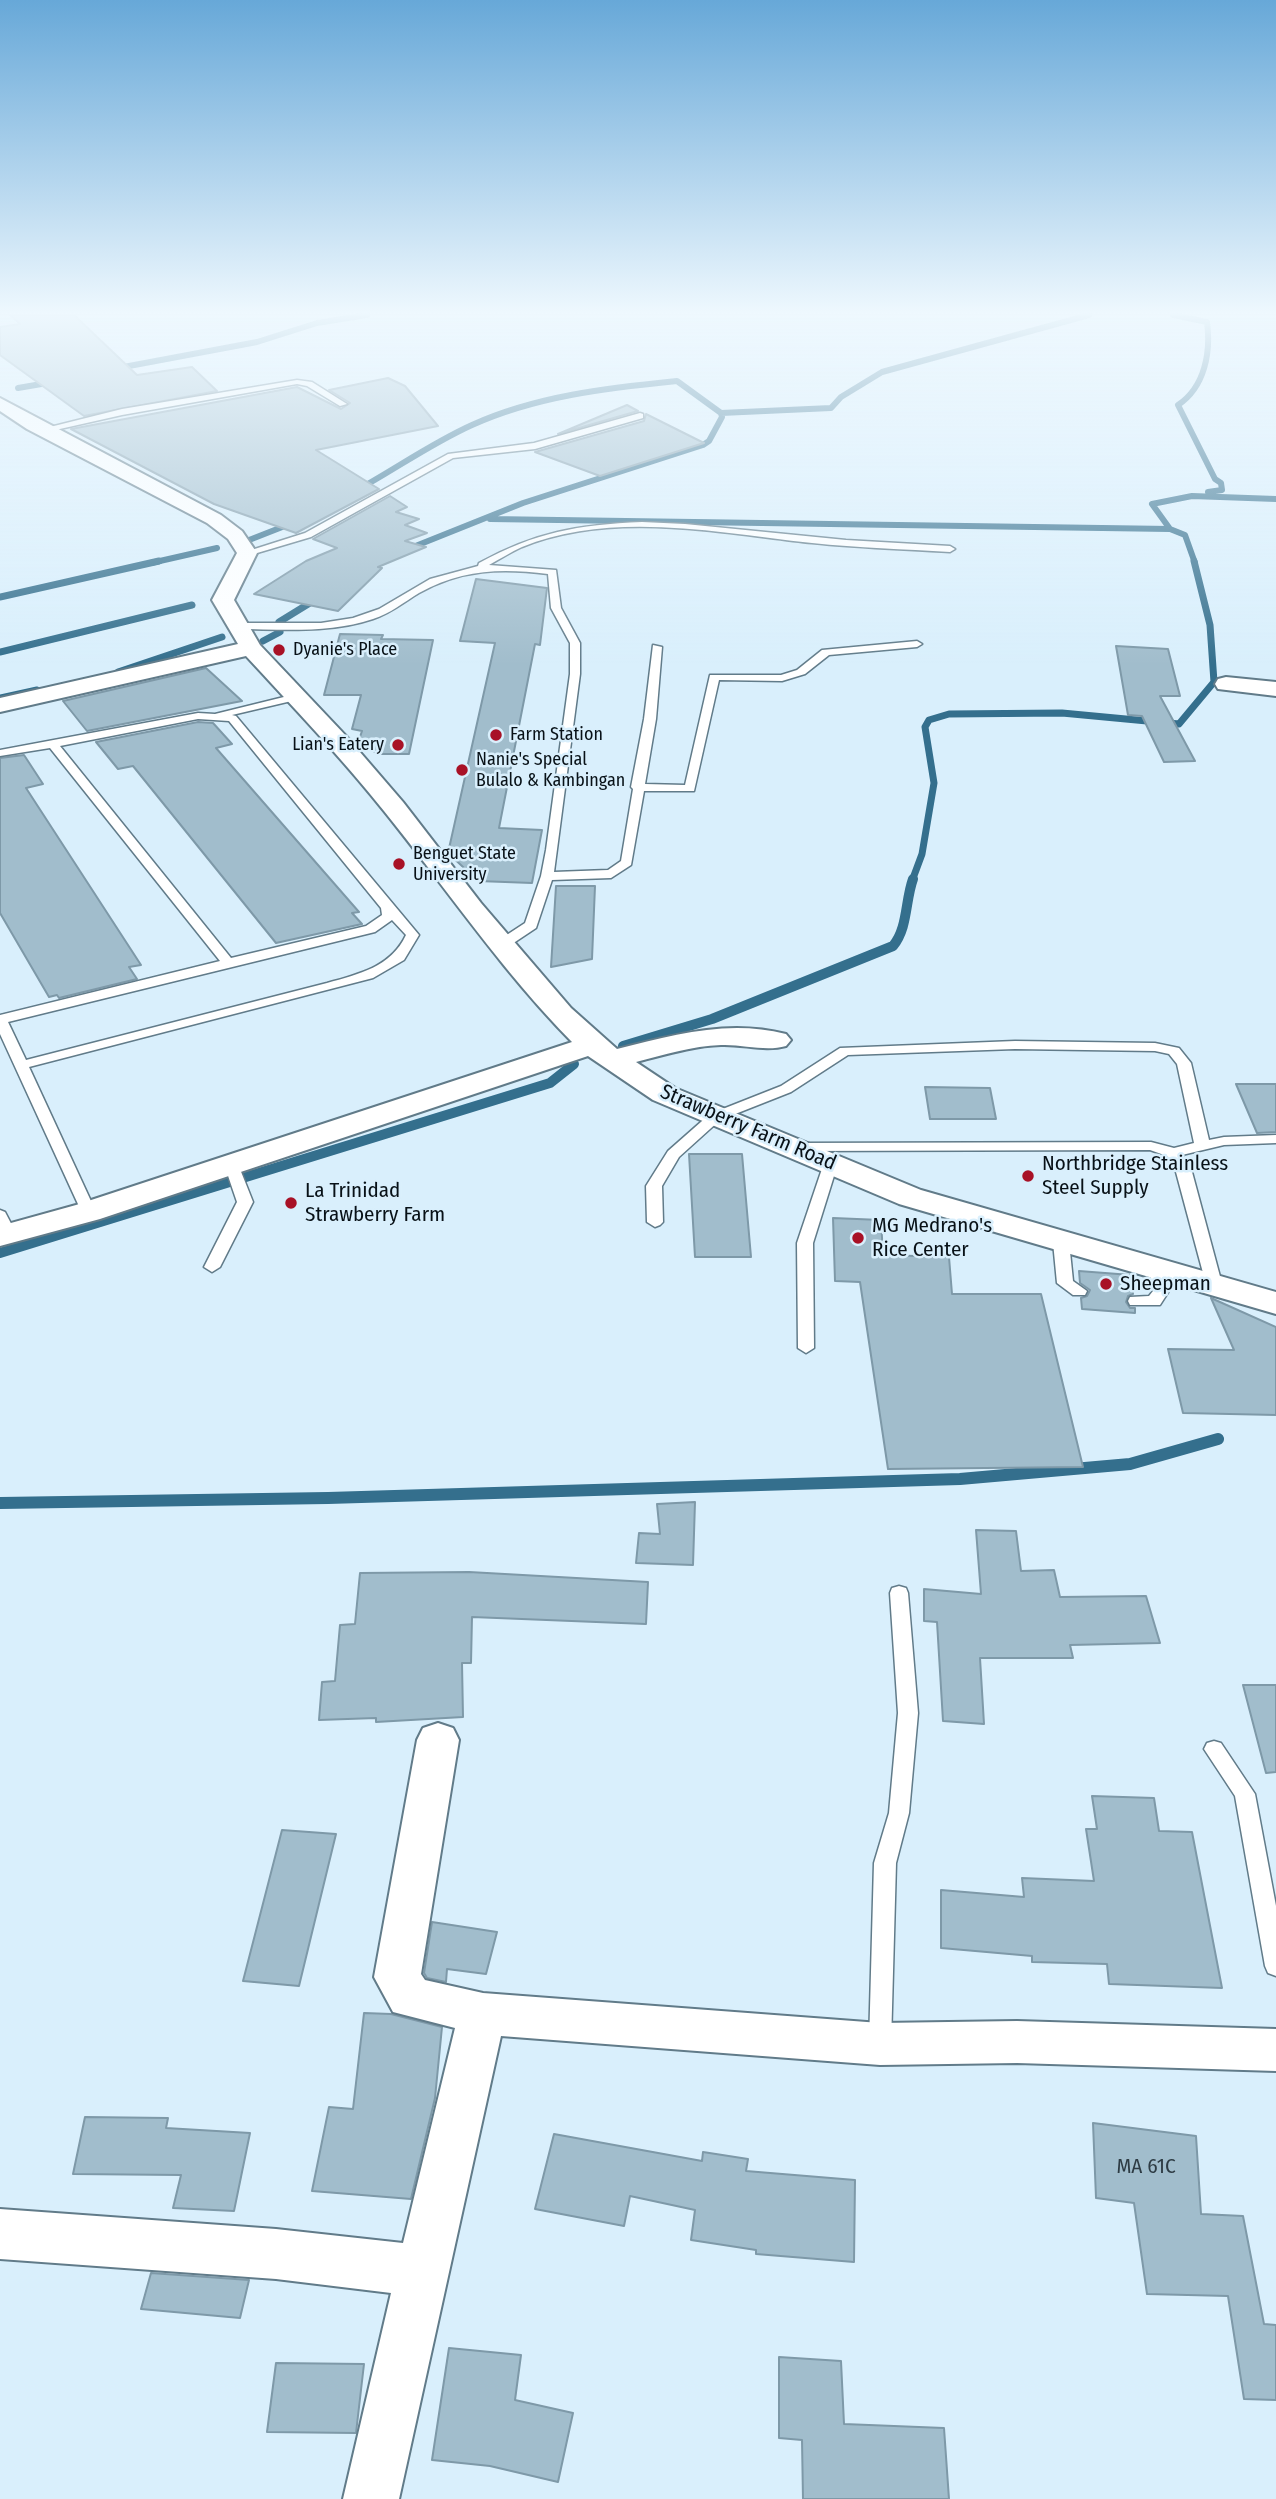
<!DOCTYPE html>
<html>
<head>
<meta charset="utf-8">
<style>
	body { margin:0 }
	canvas { display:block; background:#d9effc }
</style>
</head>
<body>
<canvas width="1276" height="2499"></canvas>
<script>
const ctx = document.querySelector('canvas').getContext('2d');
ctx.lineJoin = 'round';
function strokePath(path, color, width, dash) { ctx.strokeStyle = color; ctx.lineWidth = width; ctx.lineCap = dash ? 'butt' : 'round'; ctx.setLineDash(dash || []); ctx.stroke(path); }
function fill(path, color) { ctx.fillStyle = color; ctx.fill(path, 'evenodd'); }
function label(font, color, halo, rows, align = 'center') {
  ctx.font = font + ' "Fira Sans Condensed",sans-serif'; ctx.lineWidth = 5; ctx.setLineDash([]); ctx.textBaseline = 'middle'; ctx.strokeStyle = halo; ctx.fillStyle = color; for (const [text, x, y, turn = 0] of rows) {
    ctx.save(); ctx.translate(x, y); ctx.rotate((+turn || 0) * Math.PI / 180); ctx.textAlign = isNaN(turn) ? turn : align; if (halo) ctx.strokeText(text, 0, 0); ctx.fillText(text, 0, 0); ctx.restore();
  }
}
strokePath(new Path2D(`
	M1173,315L1207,322C1211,352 1205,387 1178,405L1215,479L1221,483L1222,490L1208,492
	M113,369L257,342L317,323L367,315
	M18,388L53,382
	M721,413L831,408L841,397L882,372L1089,315
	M359,489C397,468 432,443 472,425C536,396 607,388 677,381L721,413L722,417L709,441L703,445L523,503L408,549
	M490,519L1170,529
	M244,542L295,522
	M151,563L217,548
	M1195,563L1185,535L1170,529L1152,504L1192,496L1276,499`), '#346f8d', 6);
strokePath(new Path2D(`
	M0,597L159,561
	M279,622L318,598
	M263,641L280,632
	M0,652L192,605
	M118,672L222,637
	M0,698L37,690
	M912,881L922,854L934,783L925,727L929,720L949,714L1062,713L1179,724L1214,682L1210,625L1194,561`), '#346f8d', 7);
strokePath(new Path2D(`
	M623,1046L712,1019L893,946C908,928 905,901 913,879
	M0,1253L550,1083L574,1064`), '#346f8d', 10);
strokePath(new Path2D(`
	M0,1503L328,1498L960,1479L1130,1464L1218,1439`), '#346f8d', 12);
const building = new Path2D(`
	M10,315H74L137,375L192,367L217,391L84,416L0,355V327L20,324Z
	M388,378L405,386L438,426L316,450L379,489L296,533L214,504L71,429L297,387L341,409L350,403L329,390Z
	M627,405L638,411L558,434Z
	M646,414L704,443L600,476L535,452L644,421Z
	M390,496L407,507L396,512L419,519L405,525L427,533L405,541L426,547L378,567L382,568L338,611L254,594L306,561L337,548L313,539Z
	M476,579L547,588L540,645L535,644L499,828L542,830L532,883L478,881L448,853L495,643L460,641Z
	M340,634L383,635L381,639L433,640L409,754H379L358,743L362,731L352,729L361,695H324Z
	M1116,646L1168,649L1180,696H1160L1195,761L1164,762L1142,716L1128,715Z
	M206,668L242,701L87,731L63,701Z
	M198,722L213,723L232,744L216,748L359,912L352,913L362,924L276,943L133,766L118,769L96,742Z
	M24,755L43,784L26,788L141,965L129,967L137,979L59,998L57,995L49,997L0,913V758Z
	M556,886H595L592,959L551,967Z
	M1236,1084H1276V1132L1257,1133Z
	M925,1087L990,1088L996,1119H930Z
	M689,1154H742L751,1257H695Z
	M833,1218L881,1220L883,1255L949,1257L952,1294H1041L1083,1467L888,1469L860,1282L835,1281Z
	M1079,1271L1131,1275L1133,1294L1128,1296L1126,1302L1130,1308H1135V1313L1082,1309L1081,1298L1087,1296L1090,1290L1080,1283Z
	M1211,1298L1276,1327V1415L1183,1413L1168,1349L1234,1350Z
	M695,1502L693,1565L636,1563L639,1533L660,1534L657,1504Z
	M976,1530L1016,1531L1021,1571L1054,1570L1060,1597L1146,1596L1160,1643L1070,1645L1073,1658H980L984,1724L943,1721L937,1622L924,1621V1589L981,1594Z
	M469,1572L648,1582L646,1624L472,1617L471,1663H462L463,1717L376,1722V1718L319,1720L322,1682L335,1681L340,1625L355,1624L360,1573Z
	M1243,1685H1276V1772L1266,1773Z
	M1092,1796L1154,1798L1159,1831L1192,1832L1222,1988L1109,1984L1107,1964L1032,1962V1956L941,1948V1890L1024,1897L1022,1878L1094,1881L1086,1829H1097Z
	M282,1830L336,1834L299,1986L243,1981Z
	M432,1922L497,1932L486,1974L447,1969L446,1982L427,1978L424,1973Z
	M364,2013L391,2014L442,2027L435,2098L411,2199L312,2191L329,2107L353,2109Z
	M85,2117L168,2118L166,2128L250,2133L234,2211L173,2208L181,2175L73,2174Z
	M1093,2123L1196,2136L1201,2214L1243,2216L1264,2324L1276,2325V2400L1244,2399L1228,2296L1147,2294L1134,2203L1096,2198Z
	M554,2134L702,2161L703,2152L748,2159L746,2171L855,2180L854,2262L756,2254V2250L691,2240L695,2210L630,2196L624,2226L535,2209Z
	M151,2273L249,2280L240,2318L141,2309Z
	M449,2348L521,2355L515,2400L573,2413L558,2482L490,2466L432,2460Z
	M779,2357L841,2361L844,2424L944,2428L949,2499H803L802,2440L779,2438Z
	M276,2363L364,2364L356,2433L267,2432Z`);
fill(building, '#a1bdcc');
strokePath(building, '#7e99a8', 2);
const lane = new Path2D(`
	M297,380L312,382L347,404L340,406L307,386L297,384L122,415L42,433L38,430L122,409Z
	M640,413L643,414V418L535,449L453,458L311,537L247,556L242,553L305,533L448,454L534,443Z
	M642,522L685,524L846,540L950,546L955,549L950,552C904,549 858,548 812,543C719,533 612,510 522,547C511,552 500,559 489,565L556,570L561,608L580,643V674L554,872L608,870L621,861L633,789L631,787L644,719L653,645L662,647L656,719L645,784L685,785L710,675H781L797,670L822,650L917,641L922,644L917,647L829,655L805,674L782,681L719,680L694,791H644L631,865L611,878L552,880L536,928L506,948H496V942L525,923L541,876L546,850L570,674V643L551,608L548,574C502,568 461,569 419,593C404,602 390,614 373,619C329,634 281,629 235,629L230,626L235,623H321L353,618L379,609L430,579L478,566L479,563C536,532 577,525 642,522Z
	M296,694L301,697L300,699L232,715L236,716L419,935L404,960L373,978L29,1067L96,1212L88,1217L83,1215L0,1034V1015L220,961L50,748L0,756V750L198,713L215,714ZM198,719L229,721L381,908L382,915L366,926L231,958L60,746ZM392,920L406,935C391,967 359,974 327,983L26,1060L8,1022L375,932Z
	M1015,1041L1155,1043L1179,1048L1191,1063L1209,1140L1224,1137L1276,1135V1143L1224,1145L1182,1155L1192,1172L1222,1284L1220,1288H1208L1206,1284L1176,1172L1167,1156L1150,1150L796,1151L789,1147L796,1143L1151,1142L1174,1148L1194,1143L1177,1064L1169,1054L1155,1051L1015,1049L848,1055L791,1092L720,1120L679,1157L662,1186L663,1222L660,1225L655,1227L647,1222L646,1186L668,1151L710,1114L781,1086L840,1048Z
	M831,1159L838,1163L813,1243L814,1348L806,1353L798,1348L797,1243L824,1163Z
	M231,1160L238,1164L253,1202L220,1267L212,1272L204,1267L237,1202L224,1164Z
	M0,1210L5,1212L16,1233L14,1236L8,1238L0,1233Z
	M1061,1237L1069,1242L1073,1281L1087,1291L1085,1295H1073L1057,1283L1053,1242Z
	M1157,1264L1165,1269L1169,1291L1160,1305H1130L1128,1301L1130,1297L1149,1296L1153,1291L1149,1269Z
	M899,1586L906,1588L908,1593L918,1713L909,1813L896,1863L891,2044L888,2051L880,2054L872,2051L869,2044L874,1863L889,1813L898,1713L890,1593L892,1588Z
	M1214,1741L1221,1743L1255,1794L1276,1906V1976L1268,1973L1265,1966L1235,1796L1204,1749L1207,1743Z`);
const street = new Path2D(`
	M0,398L221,515L242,531L257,553L234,600L260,645L347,737L403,802L481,903L571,1008L617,1049C673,1035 728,1019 786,1034L791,1040L786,1046C765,1052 743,1044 721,1045C692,1046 664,1055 636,1062L675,1088L921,1190L1276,1292V1314L899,1204L653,1100L588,1056L100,1219L0,1246V1226L76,1205L572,1042C502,971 446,888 384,811C341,757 293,707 246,656L0,712V698L238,644L212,600L237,553L228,539L207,523L27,429L0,411Z
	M1226,677L1276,682V696L1218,689L1215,684L1218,679Z
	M438,1723L453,1728L459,1740L421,1974L425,1980L483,1993L880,2023L1017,2021L1276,2029V2071L1017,2063L880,2065L501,2036L399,2499H343L391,2293L276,2279L0,2259V2209L276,2229L403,2243L455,2028L393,2012L374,1977L417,1740L423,1728Z`);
strokePath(lane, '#617b89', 3);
strokePath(street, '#617b89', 4);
fill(lane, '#fff');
fill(street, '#fff');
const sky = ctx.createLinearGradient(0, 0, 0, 665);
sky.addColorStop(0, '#67a8d8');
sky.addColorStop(0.47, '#eef8fe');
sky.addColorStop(1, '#eef8fe00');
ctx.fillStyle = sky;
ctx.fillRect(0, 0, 1276, 665);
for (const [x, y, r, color] of [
	[279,650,7,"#a81126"],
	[496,735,7,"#a81126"],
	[398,745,7,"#a81126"],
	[462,770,7,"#a81126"],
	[399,864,7,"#a81126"],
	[1028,1176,7,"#a81126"],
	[291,1203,7,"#a81126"],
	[858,1238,7,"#a81126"],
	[1106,1284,7,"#a81126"]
]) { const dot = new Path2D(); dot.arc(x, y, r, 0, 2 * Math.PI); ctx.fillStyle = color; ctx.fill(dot); strokePath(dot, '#d9effc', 2.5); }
label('18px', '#081117', '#d9effc', [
	["Dyanie's Place",293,650],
	["Farm Station",510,735],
	["Lian's Eatery",384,745,"right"],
	["Nanie's Special",476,760],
	["Bulalo & Kambingan",476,781],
	["Benguet State",413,854],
	["University",413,875]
], 'left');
label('21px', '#081117', '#d9effc', [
	["Strawberry Farm Road",748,1128,23]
]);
label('21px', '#081117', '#d9effc', [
	["Northbridge Stainless",1042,1164],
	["Steel Supply",1042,1188],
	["La Trinidad",305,1191],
	["Strawberry Farm",305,1215],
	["MG Medrano's",872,1226],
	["Rice Center",872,1250],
	["Sheepman",1120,1284]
], 'left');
label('21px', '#2e3c44', null, [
	["MA 61C",1146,2167]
]);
</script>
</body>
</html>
